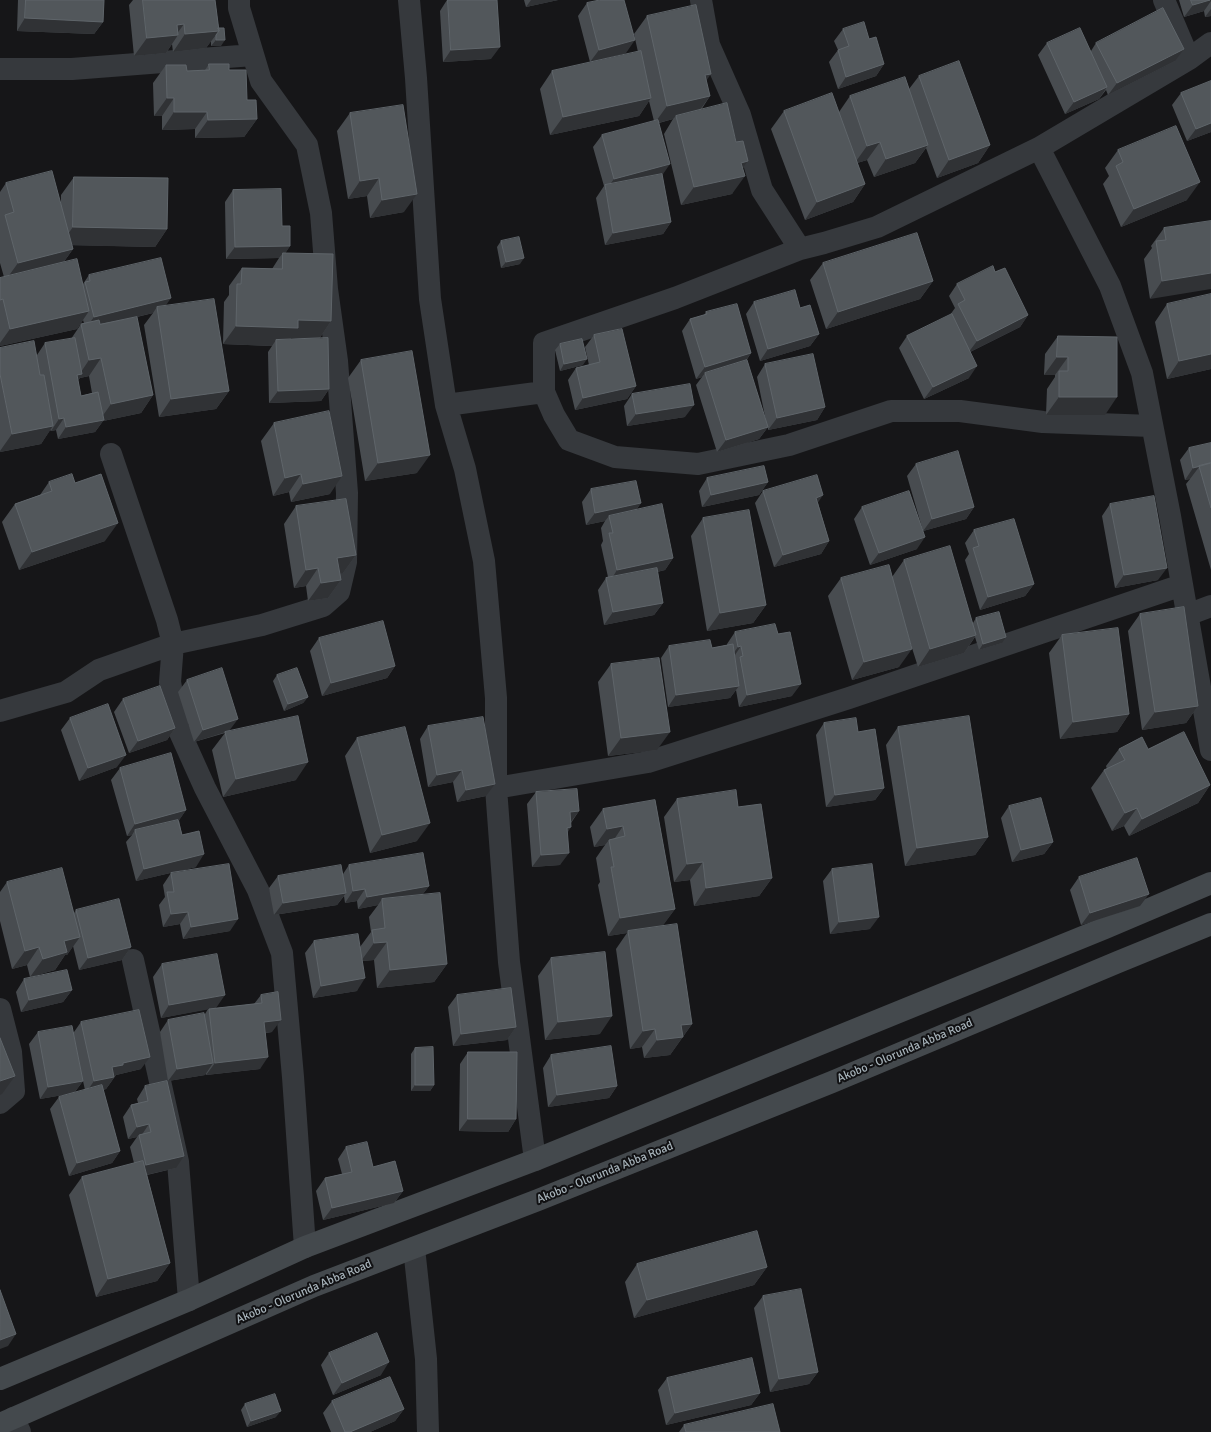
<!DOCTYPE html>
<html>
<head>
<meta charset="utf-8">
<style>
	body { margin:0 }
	canvas { display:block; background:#161618 }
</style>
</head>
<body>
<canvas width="1211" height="1432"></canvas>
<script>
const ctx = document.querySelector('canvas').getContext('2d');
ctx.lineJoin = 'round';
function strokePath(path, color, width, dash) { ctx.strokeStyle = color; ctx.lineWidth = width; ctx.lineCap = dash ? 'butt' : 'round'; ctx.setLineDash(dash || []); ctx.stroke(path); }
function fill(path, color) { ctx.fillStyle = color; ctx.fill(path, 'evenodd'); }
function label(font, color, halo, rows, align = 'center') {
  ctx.font = font + ' Signika,sans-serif'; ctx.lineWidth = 4; ctx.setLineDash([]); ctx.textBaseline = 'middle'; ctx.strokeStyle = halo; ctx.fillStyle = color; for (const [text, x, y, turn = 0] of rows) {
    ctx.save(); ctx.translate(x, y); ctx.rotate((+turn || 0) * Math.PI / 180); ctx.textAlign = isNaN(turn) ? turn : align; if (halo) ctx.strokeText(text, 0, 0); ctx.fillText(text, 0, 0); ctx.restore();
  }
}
strokePath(new Path2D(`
	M409,0L416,78L430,299L446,405L465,469L484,561L496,698V788L509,962L535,1160
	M701,0L709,45L740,115L762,190L800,249
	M1164,0L1189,59
	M0,69H72L253,55
	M1039,148L1110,286L1142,373L1170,516L1211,750
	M446,405L544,392
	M1152,426L1043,422L960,411H891L789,445L698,464L615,457L569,440L554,415L544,392V343L675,298L800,249L824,243L877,227L1039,148L1189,59L1211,43
	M111,454L167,620L173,644L170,682L178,728L205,788L258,890L282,953L293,1077L305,1247
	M1187,615L1211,606
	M0,711L66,692L99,670L173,644L262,625L323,606L339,592L346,562L347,493L337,361L327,289L321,213L307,145L261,81L239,8V0
	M496,788L648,762L849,698L1182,585
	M133,960L178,1162L189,1300
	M0,1009L11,1052L14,1091L0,1103
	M414,1248L426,1359L428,1432
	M13,1418L20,1432`), '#36393d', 22);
strokePath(new Path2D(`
	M0,1379L189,1300L305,1247L535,1160L1105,928L1211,883
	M0,1424L314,1286L538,1200L832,1082L1118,962L1211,924`), '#44494d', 22);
fill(new Path2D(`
	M18,0H104L103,22L94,34L17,31Z
	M133,0H215L221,46H211V41L206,48L173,52L172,44L166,53L134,56L129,5Z
	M447,0H497L491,59L443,62L440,11Z
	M524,0H558L526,7Z
	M1179,0H1211V16L1205,17L1204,11L1184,17Z
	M587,3L626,53L590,62L578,16Z
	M647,16L706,81L710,96L701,110L736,142L748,161L743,168L732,194L681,205L664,134L673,119L659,123L662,175L671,222L663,234L605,245L596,198L604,186L593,147L602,135L654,121L649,101L639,116L550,135L540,89L552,71L638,52L634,34Z
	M843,29L884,64L876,76L838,89L829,62L838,50L834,41Z
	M1047,43L1091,51L1096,43L1175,61L1108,95L1106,90L1099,99L1065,114L1038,55Z
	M209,64L229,70L247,100L257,119L244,137L195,138V129L162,130V116H154L153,83L166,65L187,71L205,70Z
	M919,76L990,145L978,163L937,178L926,148L915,163L874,177L867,160L857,163L865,184L853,202L805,220L771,129L784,111L839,112L850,96L909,89Z
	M1211,81V132L1187,141L1172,105L1181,93Z
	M350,113L404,212L370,218L367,196L348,199L337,131Z
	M1118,150L1187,200L1121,227L1103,184L1109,176L1105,168Z
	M74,177L167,229L155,247L72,245L73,249L63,263L83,284L89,275L165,306L229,391L216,409L159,417L144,325L153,313L133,318L153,395L141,413L103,421L95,432L58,439L56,430L51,431L50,430L41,444L0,452V348L37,355L45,343L71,339L81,324L84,323L83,320L77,329L0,346V278L4,277L0,263V192L6,183L61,204V195ZM89,376L92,393L81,396L78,380L80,378Z
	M233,190L282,226L290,246L285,253L331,321L319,339L329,389L321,401L269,403L268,352L272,346L223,344L224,302L229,295V286L242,268L272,269L279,258L226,259L225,202ZM291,338L317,339H290Z
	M1211,221L1150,299L1144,259L1152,248L1151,246L1164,228Z
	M501,241L520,264L501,268L497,247Z
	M823,263L933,281L920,299L826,329L810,280Z
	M995,272L1028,315L1020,327L970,352L969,378L924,399L899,348L907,336L950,315L955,308L949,296L957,284Z
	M754,302L800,308L819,334L810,346L760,361L746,314Z
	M1167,304L1211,369L1167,379L1155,322Z
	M706,312L751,353L746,361L767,426L757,377L765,364L825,407L817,420L768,430V427L759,439L717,452L696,385L702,377L696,379L682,331L690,319L704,315Z
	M594,335L636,386L627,399L575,410L568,380L576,368L589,365L585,347Z
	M1058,336L1105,415H1046L1047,389L1055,377V375H1044L1045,354Z
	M560,344L583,365L560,371L555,350Z
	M361,360L417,473L365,481L348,378Z
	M632,394L685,417L627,426L624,406Z
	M274,423L330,494L291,502L289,492L273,496L261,441Z
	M1211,443V570L1186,484L1190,479L1185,480L1180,460L1189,448Z
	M916,464L974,507L966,519L923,531L907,476Z
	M707,478L768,482L759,495L702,507L699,491Z
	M49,482L75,483L105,541L19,570L2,522L15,504L40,495Z
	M591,489L641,503L636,510L673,558L665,570L657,572L663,603L654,615L604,625L598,590L606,578L608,577L601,545L603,541L601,528L605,521L586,525L582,502Z
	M763,491L818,503L829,541L821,554L774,567L755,503Z
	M1110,504L1158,580L1115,588L1102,516Z
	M296,506L356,555L343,573H340L341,580L328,598L308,601L306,586L294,588L284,524Z
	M862,507L917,549L870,565L854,519Z
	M703,518L766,605L753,623L707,631L691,536Z
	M974,530L1034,584L1025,596L980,610L965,560L969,554L965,543Z
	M904,560L973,623L976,618L1002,643L979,650L975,637L964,653L918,667L907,632L899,667L852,680L828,596L841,578L892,577Z
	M1140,614L1198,706L1186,723L1142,730L1128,631Z
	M735,632L792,696L739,707L736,690L730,698L668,707L661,658L669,646L712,648L727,645V644Z
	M1062,635L1129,714L1117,732L1060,739L1049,653Z
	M319,638L395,666L387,678L322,696L310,651Z
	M611,664L657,750L608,756L598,682Z
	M277,675L308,697L303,703L284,711L273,681Z
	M187,680L229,731L296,780L223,797L212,750L225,733L194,742L178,692Z
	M123,699L175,728L167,740L129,753L114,712Z
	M70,718L117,767L79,781L61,730Z
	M824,723L858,732L884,788L875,800L826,807L816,735Z
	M428,726L486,796L457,802L453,782L428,787L420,739Z
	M898,727L988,837L975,855L905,866L886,745Z
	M357,738L417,841L370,853L345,756Z
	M1119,749H1148L1210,785L1198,803L1129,836L1124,826L1112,831L1091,788L1104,770L1107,769L1106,766Z
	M120,768L186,810L179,820L182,835L196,867L136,881L126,842L132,835L127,836L111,780Z
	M536,792L579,811L571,823L567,833L560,865L532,867L527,804Z
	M677,799L738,807L772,878L759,896L694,906L690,880L674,882L664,817Z
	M655,800L675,909L662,926L692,1024L670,1055L644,1058L642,1047L630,1049L616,949L627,933L608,936L598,885L600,882L596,858L605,845L594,847L590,827L603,809Z
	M1009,806L1053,842L1044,854L1012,862L1001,818Z
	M349,865L429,886L422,895L447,964L434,982L377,988L374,960L362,961L357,991L313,998L305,953L314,941L360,947L371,932L369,917L378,905L358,909L357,901L345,903L344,896L337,905L274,915L269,888L278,876L343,874Z
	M832,869L870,929L830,934L823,881Z
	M171,873L230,931L183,939L180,924L163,927L159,905L165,897L163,885Z
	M1079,877L1140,906L1081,925L1070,890Z
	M7,882L74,913L76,910L131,947L122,960L79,970L73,946L67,955H65L55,970L30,977L27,965L12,969L0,921V892Z
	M551,958L600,1034L545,1040L538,976Z
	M162,964L216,1008L254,1004L261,995L272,1032L266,1033L260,1069L206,1075V1073L205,1075L168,1081L160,1032L168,1020L205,1014L208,1009L161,1018L153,977Z
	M24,979L72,990L63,1002L21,1012L16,992Z
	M457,995L516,1027L507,1040L453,1046L448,1007Z
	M81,1022L141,1069L116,1075L106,1089L103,1090L120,1151L112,1163L69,1176L50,1109L59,1097L74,1093L40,1099L29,1044L38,1032H74ZM83,1081L85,1090L74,1093Z
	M415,1048L434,1085L430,1091H411V1054Z
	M468,1052L516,1119L508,1132L459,1131L460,1064Z
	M551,1055L617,1086L609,1098L548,1107L543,1068Z
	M145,1086L176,1168L147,1175L170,1263L157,1281L96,1297L69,1195L82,1177L134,1163L130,1147L137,1137L128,1139L123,1117L131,1105L138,1103L137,1099Z
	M346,1147L373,1167L403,1191L394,1203L323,1220L316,1191L325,1178L342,1174L338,1159Z
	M637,1264L767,1267L754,1285L634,1318L625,1282Z
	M763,1296L818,1372L809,1384L770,1392L754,1308Z
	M329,1353L381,1375L333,1395L321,1365Z
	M667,1378L760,1393L751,1405L666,1425L658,1390Z
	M332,1401L404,1409L395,1421L370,1432H331L323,1413Z
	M245,1404L276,1417L247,1427L241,1410Z
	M684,1425L780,1432H679Z`), '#484c50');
fill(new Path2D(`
	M531,0H558L526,7Z
	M1210,0H1211V1L1204,11L1184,17L1193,5Z
	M1211,9V16L1205,17Z
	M25,18L103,22L94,34L17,31Z
	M184,24L176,35H178L166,53L134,56L147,38L177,25Z
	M219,31L206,48L173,52L185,34Z
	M216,40H225L221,46H211Z
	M635,40L626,53L590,62L599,50Z
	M500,47L491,59L443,62L451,50Z
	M1184,49L1175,61L1108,95L1117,83Z
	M884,64L876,76L838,89L846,77Z
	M711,74L698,92L705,75Z
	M1107,87L1099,99L1065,114L1074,102Z
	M710,96L697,114L676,116L673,119L654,124L667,106Z
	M167,98H174L162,116H154Z
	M651,98L639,116L550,135L563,117Z
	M174,112H207L195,129L162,130Z
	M257,119L244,137L195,138L208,120Z
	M1211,123V132L1187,141L1196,129Z
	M880,142L867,160L854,164L867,146Z
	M928,145L915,163L874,177L886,159Z
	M990,145L978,163L937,178L949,160Z
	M748,161L737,177L745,176L732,194L681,205L694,187L741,163Z
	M670,164L661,177L605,191L614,179Z
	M379,178L367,196L348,199L360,181Z
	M1200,182L1187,200L1121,227L1134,209Z
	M865,184L853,202L805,220L817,202Z
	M417,194L404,212L370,218L382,200Z
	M671,222L663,234L605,245L613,233Z
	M73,227L167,229L155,247L60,245Z
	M290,246L283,257V253L279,258L226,259L235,247Z
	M73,249L60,267L5,281L18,263Z
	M524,258L520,264L501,268L506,262Z
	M1211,273V289L1150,299L1162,281Z
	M933,281L920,299L826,329L838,312Z
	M171,298L162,311L157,307L153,313L85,329L94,317Z
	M89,311L77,329L0,346V343L10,329Z
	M1028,315L1020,327L968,353L977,341Z
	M298,320L331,321L319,339L291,338L285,346L276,340L272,346L223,344L236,326Z
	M819,334L810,346L760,361L768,349Z
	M751,353L742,366L705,373L702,377L696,379L705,367Z
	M1211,354V369L1167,379L1179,361Z
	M1057,357H1068L1055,375H1044Z
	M101,358L89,376L80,378L73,387L77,375H79L89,360Z
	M587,359L583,365L560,371L564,364Z
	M977,366L969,378L924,399L933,387Z
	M636,386L627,399L575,410L583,398Z
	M329,389L321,401L269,403L278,391Z
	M229,391L216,409L159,417L171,399Z
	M153,395L141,413L103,421L95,432L58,439L66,427L99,421L111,404Z
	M1059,397H1117L1105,415H1046Z
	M694,405L685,417L627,426L636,414Z
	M825,407L817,420L768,430L777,418Z
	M64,418L56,430L51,431L59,419Z
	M53,426L41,444L0,452V451L12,434Z
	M768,427L759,439L717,452L726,440Z
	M430,455L417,473L365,481L378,463Z
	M1199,467L1190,479L1185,480L1193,468Z
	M301,474L289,492L273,496L285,478Z
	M342,476L330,494L291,502L303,484Z
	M768,482L759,495L702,507L711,495Z
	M823,495L815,507L816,498Z
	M641,503L632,516H609L605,521L586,525L595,513Z
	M974,507L966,519L923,531L932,519Z
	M118,523L105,541L19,570L32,552Z
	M925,537L917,549L870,565L879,553Z
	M829,541L821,554L774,567L783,555Z
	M356,555L343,573L325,576L337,558Z
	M673,558L665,570L609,583L617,570Z
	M318,568L306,586L294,588L306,570Z
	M1167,568L1158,580L1115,588L1124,575Z
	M341,580L328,598L308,601L321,583Z
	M1034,584L1025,596L980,610L988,597Z
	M663,603L654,615L604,625L613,612Z
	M766,605L753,623L707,631L720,613Z
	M976,635L964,653L918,667L930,649Z
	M1006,637L1002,643L979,650L983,644Z
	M741,646L733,658L729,659L738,647Z
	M912,649L899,667L852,680L864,662Z
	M395,666L387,678L322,696L331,683Z
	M801,684L792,696L739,707L747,695Z
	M739,686L730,698L668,707L676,695Z
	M308,697L303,703L284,711L288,704Z
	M1198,706L1186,723L1142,730L1155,712Z
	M1129,714L1117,732L1060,739L1073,722Z
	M238,719L229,731L194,742L203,730Z
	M175,728L167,740L129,753L138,741Z
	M670,732L657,750L608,756L621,738Z
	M126,755L117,767L79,781L88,768Z
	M308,762L296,780L223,797L236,779Z
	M462,770L453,782L428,787L437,775Z
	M495,784L486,796L457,802L466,790Z
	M1210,785L1198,803L1129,836L1142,819Z
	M884,788L875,800L826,807L835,795Z
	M1137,808L1124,826L1112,831L1125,813Z
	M186,810L178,822L135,830L132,835L127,836L135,824Z
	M579,811L570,823V812Z
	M430,823L417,841L370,853L382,835Z
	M623,826L611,844L609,840L605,845L594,847L607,829Z
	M571,827L563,840L567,828Z
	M988,837L975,855L905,866L917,848Z
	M1053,842L1044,854L1012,862L1021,850Z
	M569,853L560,865L532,867L541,855Z
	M204,854L196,867L136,881L144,869Z
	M703,862L690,880L674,882L687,864Z
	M772,878L759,896L694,906L706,888Z
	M429,886L420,898L382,899L378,905L358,909L367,897Z
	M365,889L357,901L345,903L353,891Z
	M346,893L337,905L274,915L283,903Z
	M1149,894L1140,906L1081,925L1090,913Z
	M675,909L662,927L628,931L627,933L608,936L620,918Z
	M188,912L180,924L163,927L171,914Z
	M879,917L870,929L830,934L839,922Z
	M238,919L230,931L183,939L191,927Z
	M80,937L67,955H65L55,970L30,977L43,959L64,941Z
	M387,942L374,960L361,961L374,943Z
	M39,947L27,965L12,969L25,951Z
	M131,947L122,960L79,970L88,958Z
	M447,964L434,982L377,988L390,970Z
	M365,978L357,991L313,998L321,986Z
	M72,990L63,1002L21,1012L29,1000Z
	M225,995L216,1008L161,1018L169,1005Z
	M612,1016L600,1034L545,1040L558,1022Z
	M281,1020L272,1032L256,1034L264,1022Z
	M692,1024L670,1055L644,1058L657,1040L681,1025Z
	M516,1027L507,1040L453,1046L461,1034Z
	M655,1029L642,1047L630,1049L643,1031Z
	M150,1057L141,1069L116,1075L106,1089L85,1094L94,1081L112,1067L123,1063Z
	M268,1057L260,1069L206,1075L215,1063Z
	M213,1063L205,1075L168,1081L177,1069Z
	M15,1076L2,1094L0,1095V1081Z
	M83,1081L74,1093L40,1099L48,1087Z
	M415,1085H434L430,1091H411Z
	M617,1086L609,1098L548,1107L557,1095Z
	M468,1119H516L508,1132L459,1131Z
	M149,1124L141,1136L139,1135L137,1137L128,1139L137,1127Z
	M120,1151L112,1163L69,1176L77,1163Z
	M184,1156L176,1168L137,1177L146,1165Z
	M403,1191L394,1203L323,1220L332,1208Z
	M170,1263L157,1281L96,1297L108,1279Z
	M767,1267L754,1285L634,1318L647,1300Z
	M16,1334L8,1346L0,1349V1340Z
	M389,1362L381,1375L333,1395L342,1383Z
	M818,1372L809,1384L770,1392L779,1379Z
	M760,1393L751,1405L666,1425L675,1413Z
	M404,1409L395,1421L370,1432H350Z
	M281,1411L276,1417L247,1427L251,1421Z`), '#303235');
const building = new Path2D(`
	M26,0H104L103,22L25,18Z
	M143,0H215L219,31L185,34L184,24L177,25L178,35L147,38Z
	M448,0H497L500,47L451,50Z
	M600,0H624L635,40L599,50L587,3Z
	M1191,0H1210L1193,5Z
	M696,5L711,74L705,75L710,96L667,106L647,16Z
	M1163,8L1184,49L1117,83L1096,43Z
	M864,22L869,39L876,37L884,64L846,77L838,50L849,46L843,29Z
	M218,28H224L225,40H216V35L219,31Z
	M1080,28L1107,87L1074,102L1047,43Z
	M641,51L651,98L563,117L552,71Z
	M959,61L990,145L949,160L919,76Z
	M209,64H229V70H246L247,100H256L257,119L208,120L207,112H174V98H167L166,65H186L187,71L209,70Z
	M905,77L928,145L886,159L880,142L867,146L850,96Z
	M1211,81V123L1196,129L1181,93Z
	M832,93L865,184L817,202L784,111Z
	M727,103L736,142L743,141L748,161L741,163L745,176L694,187L676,116Z
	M403,105L417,194L382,200L379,178L360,181L350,113Z
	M658,120L670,164L614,179L602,135Z
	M1176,126L1200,182L1134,209L1116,166L1123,162L1118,150Z
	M52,171L73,249L18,263L5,215L14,212L6,183Z
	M662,174L671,222L613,233L605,185Z
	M74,177L168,178L167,229L73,227Z
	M281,189L282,226H290V246L235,247L233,190Z
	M1211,221V273L1162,281L1156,241L1166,240L1164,228Z
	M917,233L933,281L838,312L823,263Z
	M519,237L524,258L506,262L501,241Z
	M283,253L333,254L331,321L298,320V328L236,326L237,284H241L242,268L282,269Z
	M161,258L171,298L94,317L85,282L90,281L89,275Z
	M77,259L89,311L10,329L3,299L0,300V278Z
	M993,266L995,272L1005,268L1028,315L977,341L958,304L965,300L957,284Z
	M795,290L800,308L810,305L819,334L768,349L754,302Z
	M1211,294V354L1179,361L1167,304Z
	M214,299L229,391L171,399L157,307Z
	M737,304L751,353L705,367L690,319L707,314L706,312Z
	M952,314L977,366L933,387L907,336Z
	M137,317L153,395L111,404L101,358L89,360L81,324L99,320L100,324Z
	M622,329L636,386L583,398L576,368L600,362L594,335Z
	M1058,336L1117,337V397H1059V371H1068V357H1057Z
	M75,338L82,374L77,375L81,396L98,392L104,420L66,427L64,418L59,419L45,343Z
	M328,338L329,389L278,391L276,340Z
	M582,339L587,359L564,364L560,344Z
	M34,341L40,375H44L53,426L12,434L0,374V348Z
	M412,351L430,455L378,463L361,360Z
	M813,354L825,407L777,418L765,364Z
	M747,360L768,427L726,440L705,373Z
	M690,384L694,405L636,414L632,394Z
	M329,411L342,476L303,484L301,474L285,478L274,423Z
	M1211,443V463L1193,468L1189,448Z
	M958,451L974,507L932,519L916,464Z
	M1211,463V508L1199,466Z
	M764,466L768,482L711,495L707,478Z
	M72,474L75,483L101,474L118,523L32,552L15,504L52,491L49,482Z
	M817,475L823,495L816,498L829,541L783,555L763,491Z
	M636,481L641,503L595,513L591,489Z
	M909,491L925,537L879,553L862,507Z
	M1154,496L1167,568L1124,575L1110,504Z
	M346,499L356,555L337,558L341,580L321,583L318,568L306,570L296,506Z
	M662,504L673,558L617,570L609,533H613L609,516Z
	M749,510L766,605L720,613L703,518Z
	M1014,519L1034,584L988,597L973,548L979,546L974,530Z
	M950,546L976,635L930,649L904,560Z
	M889,565L912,649L864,662L841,578Z
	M657,568L663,603L613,612L606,578Z
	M1184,607L1198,706L1155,712L1140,614Z
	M999,612L1006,637L983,644L976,618Z
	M383,621L395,666L331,683L319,638Z
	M775,624L778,634L790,632L801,684L747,695L740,657L743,656L741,646L738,647L735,632Z
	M1118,628L1129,714L1073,722L1062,635Z
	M710,640L712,648L733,644L739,686L676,695L669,646Z
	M659,658L670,732L621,738L611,664Z
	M222,668L238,719L203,730L187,680Z
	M297,668L308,697L288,704L277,675Z
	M160,686L175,728L138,741L123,699Z
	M108,704L126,755L88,768L70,718Z
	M298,716L308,762L236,779L225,732Z
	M969,716L988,837L917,848L898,727Z
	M483,717L495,784L466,790L462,770L437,775L428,726Z
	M856,718L858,732L875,729L884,788L835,795L824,723Z
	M405,727L430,823L382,835L357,738Z
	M1184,732L1210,785L1142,819L1137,808L1125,813L1104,770L1125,760L1119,749L1142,737L1148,749Z
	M171,753L186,810L135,824L120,768Z
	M577,789L579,811L570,812L571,827L567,828L569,853L541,855L536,792Z
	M736,790L738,807L761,804L772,878L706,888L703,862L687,864L677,799Z
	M1041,798L1053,842L1021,850L1009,806Z
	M655,800L675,909L620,918L611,867H614L609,840L625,836L623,826L607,829L603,809Z
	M178,820L182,835L199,831L204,854L144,869L135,830Z
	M423,853L429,886L367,897L365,889L353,891L349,865Z
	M1137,858L1149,894L1090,913L1079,877Z
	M229,864L238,919L191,927L188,912L171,914L167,892H174L171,873Z
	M872,864L879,917L839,922L832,869Z
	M341,865L346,893L283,903L278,876Z
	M62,868L80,937L64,941L67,952L43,959L39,947L25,951L7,882Z
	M440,893L447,964L390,970L387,942L374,943L372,930L385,928L382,899Z
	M119,899L131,947L88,958L76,910Z
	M677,924L692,1024L681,1025L683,1037L657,1040L655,1029L643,1031L628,931Z
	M358,934L365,978L321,986L314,941Z
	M605,952L612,1016L558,1022L551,958Z
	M217,954L225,995L169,1005L162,964Z
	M67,970L72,990L29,1000L24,979Z
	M511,988L516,1027L461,1034L457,995Z
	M278,992L281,1020L264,1022L268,1057L215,1063L209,1009L262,1003L261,995Z
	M139,1010L150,1057L123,1063V1065L112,1067L114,1077L94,1081L81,1022Z
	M204,1013L213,1063L177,1069L168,1020Z
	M72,1026L83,1081L48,1087L38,1032Z
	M0,1038L15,1076L0,1081Z
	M611,1046L617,1086L557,1095L551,1055Z
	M433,1047L434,1085H415V1048Z
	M468,1052H517L516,1119H468Z
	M167,1081L184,1156L146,1165L139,1135L151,1132L149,1124L137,1127L131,1105L148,1101L145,1086Z
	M102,1085L120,1151L77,1163L59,1097Z
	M367,1142L373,1167L395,1161L403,1191L332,1208L325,1178L352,1172L346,1147Z
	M143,1161L170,1263L108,1279L82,1177Z
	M757,1231L767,1267L647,1300L637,1264Z
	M801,1289L818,1372L779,1379L763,1296Z
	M0,1290L16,1334L0,1340Z
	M377,1333L389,1362L342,1383L329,1353Z
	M752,1358L760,1393L675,1413L667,1378Z
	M390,1377L404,1409L350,1432H345L332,1401Z
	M275,1394L281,1411L251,1421L245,1404Z
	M773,1404L780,1432H686L684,1425Z`);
fill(building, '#52575b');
strokePath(building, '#5f656a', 1);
label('12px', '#a6b2b9', '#111113', [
	["Akobo - Olorunda Abba Road",905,1051,-23],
	["Akobo - Olorunda Abba Road",605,1173,-22],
	["Akobo - Olorunda Abba Road",304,1292,-23]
]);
</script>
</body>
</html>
